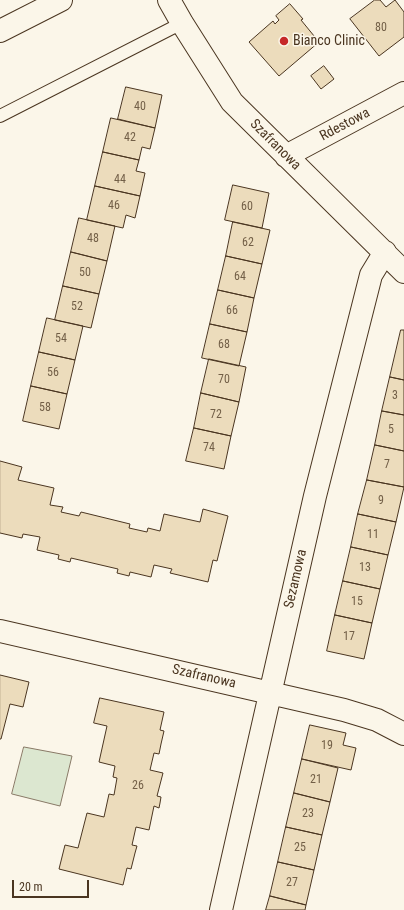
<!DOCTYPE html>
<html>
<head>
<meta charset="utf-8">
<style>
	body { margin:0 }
	#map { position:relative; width:404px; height:910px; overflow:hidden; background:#fbf6e9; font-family:"Roboto Condensed",sans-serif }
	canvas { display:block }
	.scale { position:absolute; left:12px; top:880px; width:77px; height:18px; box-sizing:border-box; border:2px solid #4a3520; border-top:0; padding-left:5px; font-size:12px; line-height:14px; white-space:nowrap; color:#4a3520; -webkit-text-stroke:3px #fbf6e9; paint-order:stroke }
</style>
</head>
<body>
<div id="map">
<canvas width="404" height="910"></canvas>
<div class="scale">20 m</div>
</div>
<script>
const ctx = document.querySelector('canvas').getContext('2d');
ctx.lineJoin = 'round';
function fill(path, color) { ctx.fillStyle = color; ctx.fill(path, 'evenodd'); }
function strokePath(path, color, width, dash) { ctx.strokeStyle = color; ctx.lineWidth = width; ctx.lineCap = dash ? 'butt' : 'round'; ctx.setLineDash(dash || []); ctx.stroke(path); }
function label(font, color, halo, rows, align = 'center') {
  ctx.font = font + ' "Roboto Condensed",sans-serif'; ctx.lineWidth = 3; ctx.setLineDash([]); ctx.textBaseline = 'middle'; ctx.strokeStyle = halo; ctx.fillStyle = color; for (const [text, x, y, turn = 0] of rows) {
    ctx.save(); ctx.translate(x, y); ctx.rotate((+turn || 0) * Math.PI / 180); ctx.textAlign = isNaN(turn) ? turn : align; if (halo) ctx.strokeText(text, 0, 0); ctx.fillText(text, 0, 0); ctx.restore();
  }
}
const green = new Path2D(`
	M24,747L72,756L60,806L12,794Z`);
fill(green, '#dce7d0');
strokePath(green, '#887966', 1);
const building = new Path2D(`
	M375,0H380L386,7L395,0L404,12V37L379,56L350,19Z
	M290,4L303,19L301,20L319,42L279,76L249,42L273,21L275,24L279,20L276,16Z
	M324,66L334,79L321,89L311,76Z
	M126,87L162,95L155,128L118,119Z
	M111,118L155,128L150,149L142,147L139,160L103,152Z
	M103,152L139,160L136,171L145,173L140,196L95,186Z
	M233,185L269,193L262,228L225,220Z
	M95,186L140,196L135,218L126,215L123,228L87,220Z
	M79,218L115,226L107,261L71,252Z
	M233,222L270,230L262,264L226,256Z
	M71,252L107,261L99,294L63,286Z
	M226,256L262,264L254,298L218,290Z
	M63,286L99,294L91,328L55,320Z
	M218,290L254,298L247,332L210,324Z
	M47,318L83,326L75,360L39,352Z
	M210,324L247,332L239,366L202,358Z
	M401,330H404V380L390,377Z
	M39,352L75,360L67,394L31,386Z
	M209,359L246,367L239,402L201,393Z
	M390,377L404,380V415L382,411Z
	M31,386L67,394L59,429L23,421Z
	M201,393L239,402L231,436L194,428Z
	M382,411L404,415V451L375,445Z
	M194,428L231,436L224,469L186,461Z
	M375,445L404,451V487L367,480Z
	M0,461L22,467L18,480L54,488L50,505L63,507L61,512L79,516L81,512L130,524L129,528L147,532L148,528L160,531L164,514L200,522L203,509L228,516L217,561L213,560L208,582L170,573L172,569L154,565L151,577L130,572L129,576L117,573L118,569L71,558L70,562L58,559L59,555L37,550L40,537L23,534L22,538L0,533Z
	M367,480L404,487L396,522L358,514Z
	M358,514L396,522L388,555L351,547Z
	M351,547L388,555L380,589L343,581Z
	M343,581L380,589L372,623L335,615Z
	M335,615L372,623L364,659L327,651Z
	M0,675L29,682L23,707L10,704L1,739H0Z
	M100,698L164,712L160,730L164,731L161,744L159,754L154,753L150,770L163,773L157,796L161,797L160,803L159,808L154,806L149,830L136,827L132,845L137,846L135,853L131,869L127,868L123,885L59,869L65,845L78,848L87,813L104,817L109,794L114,795L117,778L113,777L115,766L99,762L107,726L94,723Z
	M310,725L346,733L343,745L356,748L351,770L302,759Z
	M302,759L338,768L330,802L294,793Z
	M294,793L330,802L322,835L286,827Z
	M286,827L322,835L314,870L278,862Z
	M278,862L314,870L306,905L270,896Z
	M270,896L306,905L305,910H266Z`);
fill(building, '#ecdcbc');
strokePath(building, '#4a3520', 1);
const service = new Path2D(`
	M0,116L182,23`);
const minor = new Path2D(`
	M169,0L182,23L232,102L404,272
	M286,156L404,93
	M0,631L344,710L377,720L404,734
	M221,910L315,496L371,275L385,252`);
const tertiary = new Path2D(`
	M0,31L61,0`);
strokePath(service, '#4a3520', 14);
strokePath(minor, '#4a3520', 24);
strokePath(tertiary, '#4a3520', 24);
strokePath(service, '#fbf6e9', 12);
strokePath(minor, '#fbf6e9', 22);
strokePath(tertiary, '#fbf6e9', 22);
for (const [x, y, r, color] of [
	[284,41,5,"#c62828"]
]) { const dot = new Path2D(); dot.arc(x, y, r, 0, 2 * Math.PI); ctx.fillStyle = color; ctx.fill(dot); strokePath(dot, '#fbf6e9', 1.5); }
label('12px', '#725f47', null, [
	["80",381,28],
	["40",140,107],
	["42",130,138],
	["44",120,180],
	["46",114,206],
	["60",247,207],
	["48",93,239],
	["62",248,243],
	["50",85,273],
	["64",240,277],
	["52",77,307],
	["66",232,311],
	["54",61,339],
	["68",224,345],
	["56",53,373],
	["70",224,380],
	["3",395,396],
	["58",45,408],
	["72",216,415],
	["5",391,430],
	["74",209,448],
	["7",387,465],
	["9",381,501],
	["11",373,535],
	["13",365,568],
	["15",357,602],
	["17",349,637],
	["19",327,746],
	["21",316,780],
	["26",138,786],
	["23",308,814],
	["25",300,848],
	["27",292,883]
]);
label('14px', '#4a3520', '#fbf6e9', [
	["Bianco Clinic",293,41]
], 'left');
label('14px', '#4a3520', '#fbf6e9', [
	["Rdestowa",345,125,-28],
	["Szafranowa",275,145,45],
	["Sezamowa",296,579,-77],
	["Szafranowa",204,677,13]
]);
</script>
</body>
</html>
